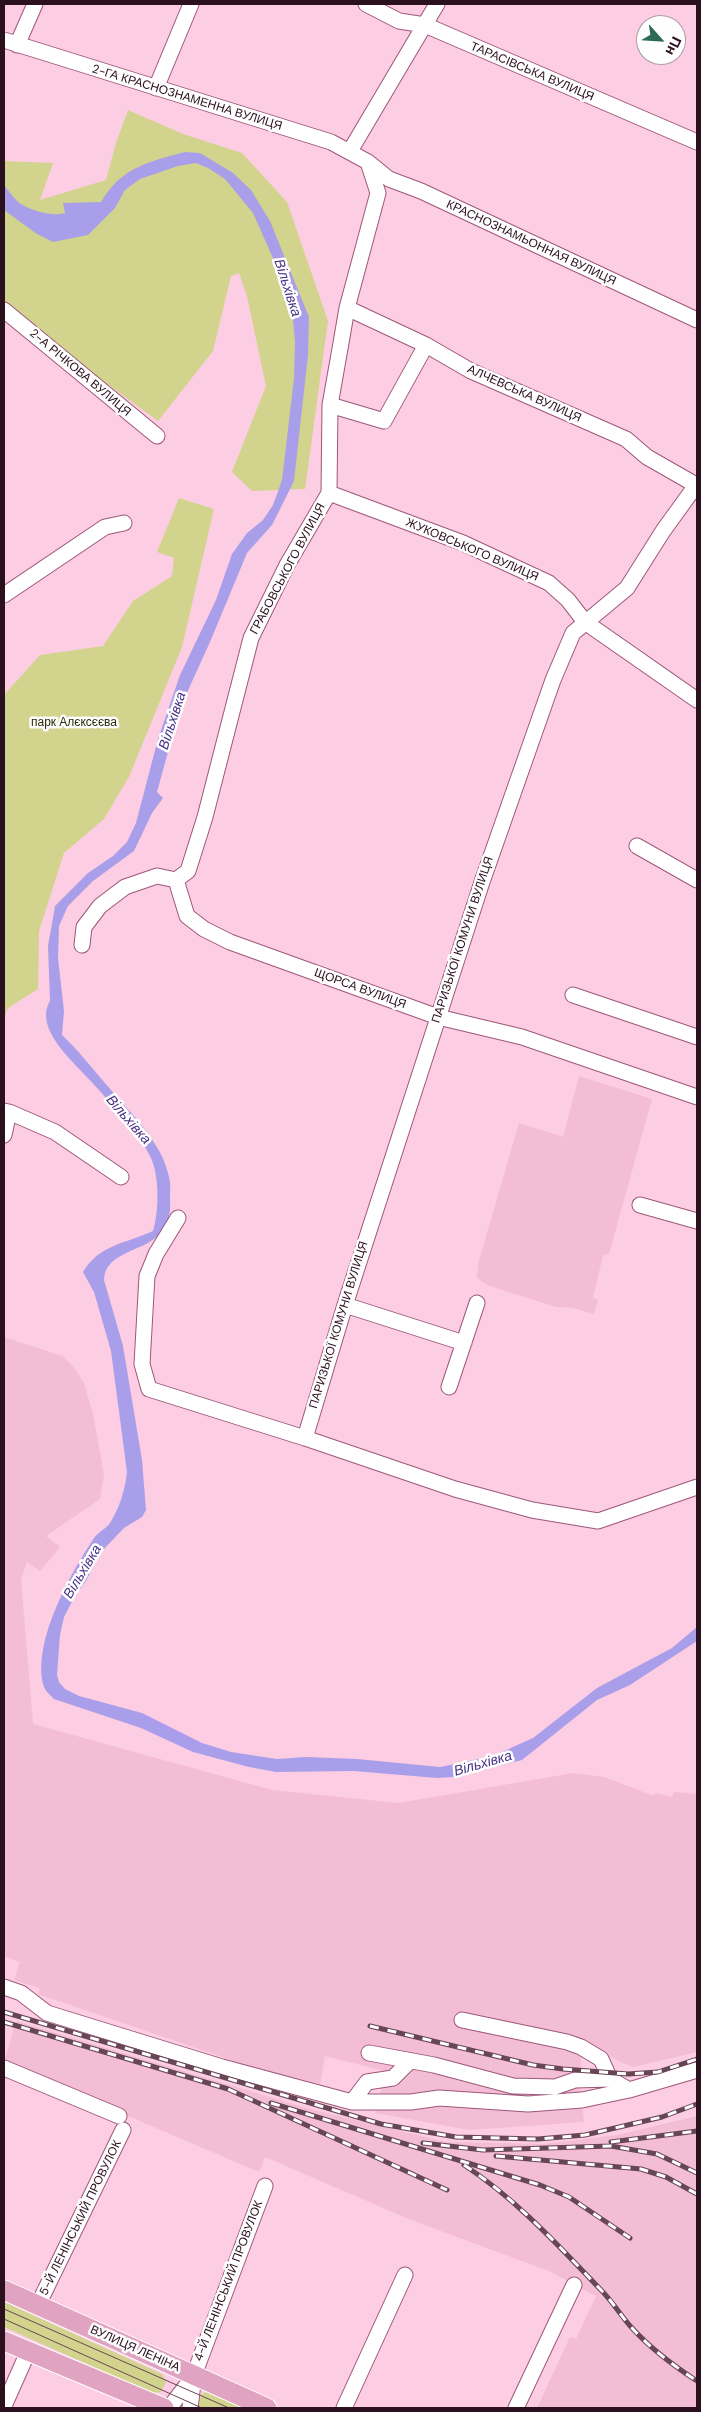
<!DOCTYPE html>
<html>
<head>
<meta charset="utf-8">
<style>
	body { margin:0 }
	#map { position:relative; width:701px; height:2412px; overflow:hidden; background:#fdcde3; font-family:"DM Sans",sans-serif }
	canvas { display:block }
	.frame { position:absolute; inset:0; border:5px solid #2b101e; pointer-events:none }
	.north { position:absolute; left:636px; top:15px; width:50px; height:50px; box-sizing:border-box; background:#fefefe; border:1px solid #aa9fa4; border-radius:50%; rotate:116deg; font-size:14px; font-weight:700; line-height:20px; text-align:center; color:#2b101e }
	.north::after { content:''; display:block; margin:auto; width:18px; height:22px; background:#2b6a56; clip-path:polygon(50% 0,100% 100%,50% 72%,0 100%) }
</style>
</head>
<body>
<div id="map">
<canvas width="701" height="2412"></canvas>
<div class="frame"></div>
<div class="north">Пн</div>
</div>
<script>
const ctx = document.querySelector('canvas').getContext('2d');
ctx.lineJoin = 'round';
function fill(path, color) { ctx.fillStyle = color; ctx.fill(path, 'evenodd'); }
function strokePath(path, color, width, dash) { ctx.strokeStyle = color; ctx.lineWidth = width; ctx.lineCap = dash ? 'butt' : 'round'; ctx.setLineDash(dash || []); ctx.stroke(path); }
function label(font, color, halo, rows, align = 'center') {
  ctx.font = font + ' "DM Sans",sans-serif'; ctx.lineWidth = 5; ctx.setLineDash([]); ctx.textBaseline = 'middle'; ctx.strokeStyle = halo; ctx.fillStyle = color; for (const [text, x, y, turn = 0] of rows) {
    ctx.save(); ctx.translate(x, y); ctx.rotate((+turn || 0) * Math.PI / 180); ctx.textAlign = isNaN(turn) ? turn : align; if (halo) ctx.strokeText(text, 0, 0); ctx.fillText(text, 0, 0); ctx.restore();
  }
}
fill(new Path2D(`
	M579,1076L652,1099L609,1254L603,1255L593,1298L598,1300L594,1314L573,1308L556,1307L487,1285L477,1278L478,1264L519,1123L563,1137Z
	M4,1337L62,1356L72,1365L84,1383L93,1414L104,1475L100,1499L46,1536L60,1547L40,1571L27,1562L21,1579L33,1724L272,1790L398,1803L574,1773L604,1777L654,1796L656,1793L672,1797L674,1792L697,1794V2052L633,2067L620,2062L587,2041L581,2050L580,2087L584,2122L469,2130L375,2113L385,2071L325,2056L320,2084L257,2069L38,1994L40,1988L14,1980L20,1962L4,1956Z
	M16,2021L310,2109L446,2142L544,2144L617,2135L697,2116V2408H537L570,2337L576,2339L596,2296L549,2271L411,2220L265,2157L259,2172L4,2063Z`), '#f2bdd5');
fill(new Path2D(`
	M128,110L183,134L242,153L287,202L328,321L305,489L252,491L232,472L266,386L247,296L239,273L231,276L213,351L158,421L69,356L4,303V161L53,163L40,200L106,180L116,143Z
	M179,498L214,509L182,647L129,777L104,819L64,853L39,931L38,989L8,1008L4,1018V695L40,655L103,646L133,601L172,576L174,558L157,552Z
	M4,2302L162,2374L166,2382L161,2392L152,2393L4,2327Z
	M209,2391L249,2408H198V2403L202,2394Z`), '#d2d48d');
fill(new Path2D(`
	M185,152L200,153L233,173L251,190L270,221L309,317L308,355L294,481L272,525L247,553L210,642L180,708L157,792L163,798L152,813L134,851L93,881L68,906L59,926L58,958L64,1011L62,1035C78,1050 91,1067 105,1083C128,1111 162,1141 169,1177C171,1184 170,1193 170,1200C171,1217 168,1229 154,1239C137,1252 105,1254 104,1280L123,1346L142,1460L146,1510L142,1517L124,1528L100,1553L86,1581L75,1596L64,1617L60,1635L57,1675L59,1682L65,1689L79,1696L142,1713L202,1743L231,1752L277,1759L306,1757L357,1759L440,1767L493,1756L533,1738L597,1688L672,1648L697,1627V1641L630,1685L597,1700L522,1760L453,1777L437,1778L354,1771L276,1772L249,1767L193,1752L141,1728L54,1699C51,1696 46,1692 44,1687C31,1644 70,1574 94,1538C98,1532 106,1529 110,1523C120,1507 125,1490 127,1472L111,1351L94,1292L83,1272C100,1244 125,1244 153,1231C159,1212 160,1175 150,1156C138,1132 116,1109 98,1089C81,1068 32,1031 50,1001L48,946L55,906L88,873L113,856L127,842L136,823L158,739L180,675L216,600L232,554L247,533L263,520L273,505L282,480L294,378L295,342L292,310L284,283L253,213L225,179L208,168L196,163L178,166L140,179L125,190L115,208L88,235L53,242L37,234L4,210V185C8,190 12,196 17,201C27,210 52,217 65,213L63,203L101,202C121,167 149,162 185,152Z`), '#a99ee9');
const minor = new Path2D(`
	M366,4L399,21L425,25L697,142
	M4,40L331,142L368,162L389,179L421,191L697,320
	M17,45L35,4
	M156,88L191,4
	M350,151L437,4
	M347,308L426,345L471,371L626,439L647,457L696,485
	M4,310L157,436
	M330,405L384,421L426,345
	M329,493L463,543L549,583L568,600L585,622L697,700
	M4,595L105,527L124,523
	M637,846L697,880
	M176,880L188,871L205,817L251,638L287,565L329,493L330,405L341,343L347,308L378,193L368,162
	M82,945L84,927L100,906L125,887L157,876L176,880L187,916L204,929L230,942L438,1017L522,1037L697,1097
	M573,995L697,1037
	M4,1111L9,1112L4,1135
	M9,1112L55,1132L121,1177
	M640,1205L697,1221
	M178,1218L156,1254L147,1276L142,1364L149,1389L305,1438L455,1489L532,1510L598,1521L697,1487
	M345,1305L464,1343
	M449,1387L477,1303
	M305,1438L345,1305L482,882L553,680L573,633L627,588L663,531L697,484
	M4,1987L21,1993L47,2013L222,2067L352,2102H411L439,2098L528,2104L582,2100L629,2090
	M462,2020L567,2042L581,2047L601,2059L610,2079L629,2090L697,2070
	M369,2053L434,2065L513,2086L555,2087L575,2080L610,2079
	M4,2068L119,2116
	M352,2102L367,2082L393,2078L410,2061
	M38,2305L123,2130
	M4,2406L28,2352
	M169,2408L193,2377
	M190,2408L194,2375L265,2186
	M344,2408L405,2275
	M516,2408L574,2285`);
const major = new Path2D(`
	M4,2290L267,2408
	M4,2341L164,2408`);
strokePath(minor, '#9d577a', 17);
strokePath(major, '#fff', 21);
strokePath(minor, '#fff', 15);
strokePath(major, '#e0a4c2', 19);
strokePath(new Path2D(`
	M4,2309L229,2408
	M4,2319L202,2408`), '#674656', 1);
const rail = new Path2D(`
	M4,2012L381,2124L456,2137L538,2139L585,2135L662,2117L697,2104
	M4,2022L228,2089L447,2190
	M370,2026L533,2065L563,2069L628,2074L658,2072L697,2059
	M271,2103L540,2185L569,2197L630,2238
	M611,2142L697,2131
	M423,2143L483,2150L611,2146L657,2154L697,2173
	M496,2156L641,2169L666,2177L697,2194
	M464,2165C516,2199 558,2245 601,2290C613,2302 621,2316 632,2328C651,2349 674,2366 697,2381`);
strokePath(rail, '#674656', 5);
strokePath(rail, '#fefefe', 3, [9]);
label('12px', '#2b101e', '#fefefe', [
	["ТАРАСІВСЬКА ВУЛИЦЯ",532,72,23],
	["2-ГА КРАСНОЗНАМЕННА ВУЛИЦЯ",187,98,17],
	["КРАСНОЗНАМЬОННАЯ ВУЛИЦЯ",531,243,25],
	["2-А РІЧКОВА ВУЛИЦЯ",80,373,40],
	["АЛЧЕВСЬКА ВУЛИЦЯ",524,394,24],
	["ЖУКОВСЬКОГО ВУЛИЦЯ",472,550,23],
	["ГРАБОВСЬКОГО ВУЛИЦЯ",288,569,-62],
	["ПАРИЗЬКОЇ КОМУНИ ВУЛИЦЯ",463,940,-72],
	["ЩОРСА ВУЛИЦЯ",360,989,20],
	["ПАРИЗЬКОЇ КОМУНИ ВУЛИЦЯ",339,1325,-73],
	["5-Й ЛЕНІНСЬКИЙ ПРОВУЛОК",81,2218,-64],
	["4-Й ЛЕНІНСЬКИЙ ПРОВУЛОК",229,2281,-69],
	["ВУЛИЦЯ ЛЕНІНА",135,2349,24]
]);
label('12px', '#2c2d07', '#fefefe', [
	["парк Алєксєєва",74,723]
]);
label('italic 14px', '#473188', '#fefefe', [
	["Вільхівка",287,288,72],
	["Вільхівка",173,721,-72],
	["Вільхівка",128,1120,49],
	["Вільхівка",83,1572,-59],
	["Вільхівка",483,1764,-16]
]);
</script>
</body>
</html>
